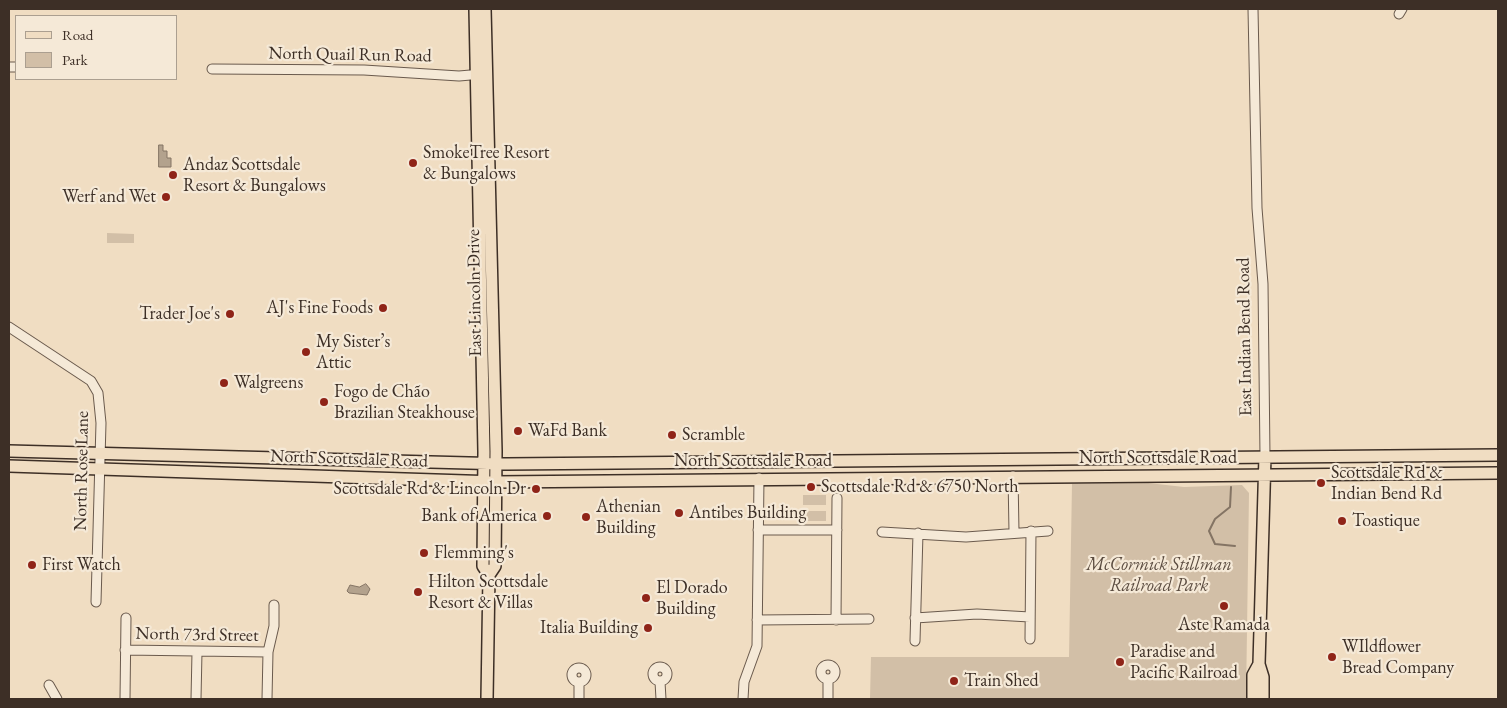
<!DOCTYPE html>
<html>
<head>
<meta charset="utf-8">
<style>
	body { margin:0 }
	#map { position:relative; width:1507px; height:708px; overflow:hidden; background:#f0ddc2; font-family:"EB Garamond",serif }
	canvas { display:block }
	.frame { position:absolute; inset:0; border:10px solid #3d2f26; pointer-events:none }
	.legend { position:absolute; left:15px; top:15px; width:162px; height:65px; box-sizing:border-box; background:#f5e9d7; border:1px solid #ab9f90; margin:0; padding:6px 9px; list-style:none; font-size:15px; color:#3d2f26 }
	.legend li { display:flex; align-items:center; gap:10px; height:25px }
	.legend b { width:25px; border:1px solid #ab9f90 }
</style>
</head>
<body>
<div id="map">
<canvas width="1507" height="708"></canvas>
<div class="frame"></div>
<ul class="legend">
<li><b style="height:6px;background:#f0ddc2"></b>Road</li>
<li><b style="height:14px;background:#d2bfa7"></b>Park</li>
</ul>
</div>
<script>
const ctx = document.querySelector('canvas').getContext('2d');
ctx.lineJoin = 'round';
function fill(path, color) { ctx.fillStyle = color; ctx.fill(path, 'evenodd'); }
function strokePath(path, color, width, dash) { ctx.strokeStyle = color; ctx.lineWidth = width; ctx.lineCap = dash ? 'butt' : 'round'; ctx.setLineDash(dash || []); ctx.stroke(path); }
function label(font, color, halo, rows, align = 'center') {
  ctx.font = font + ' "EB Garamond",serif'; ctx.lineWidth = 4.5; ctx.setLineDash([]); ctx.textBaseline = 'middle'; ctx.strokeStyle = halo; ctx.fillStyle = color; for (const [text, x, y, turn = 0] of rows) {
    ctx.save(); ctx.translate(x, y); ctx.rotate((+turn || 0) * Math.PI / 180); ctx.textAlign = isNaN(turn) ? turn : align; if (halo) ctx.strokeText(text, 0, 0); ctx.fillText(text, 0, 0); ctx.restore();
  }
}
fill(new Path2D(`
	M107,233L134,234V243H107Z
	M1148,483L1184,487L1242,485L1249,493L1246,699H870L871,657H1069L1072,484Z
	M803,495H826V505H803Z
	M802,511H826V521H802Z`), '#d2bfa7');
const water = new Path2D(`
	M159,145H163V151H167V158H171V167H159Z
	M366,584L370,589L367,595L349,593L347,591L350,585L359,587Z`);
fill(water, '#b3a28d');
strokePath(water, '#847464', 1);
strokePath(new Path2D(`
	M1231,487L1230,507L1215,519L1209,531L1215,544L1235,546`), '#847464', 2);
const minor = new Path2D(`
	M1253,9L1257,208L1263,284L1265,456
	M1399,14L1402,9
	M9,67H16
	M212,69L364,70L459,76L482,74
	M9,327L91,381L98,393L101,423L96,602
	M1013,476L1014,532
	M758,530H837
	M882,532L966,537L1048,531
	M915,618L977,614L1030,617
	M757,620L869,619
	M836,620L837,498
	M1030,639L1031,531
	M915,641L918,533
	M125,650L268,652
	M821 672a7 7 0 1 1 14 0a7 7 0 1 1-14 0Z
	M653 674a7 7 0 1 1 14 0a7 7 0 1 1-14 0Z
	M572 675a7 7 0 1 1 14 0a7 7 0 1 1-14 0Z
	M660,682L661,699
	M49,685L57,699
	M125,699L126,618
	M196,699L197,652
	M267,699L268,652L274,626V605
	M579,699V682
	M743,699L744,682L757,646L759,478
	M828,699V680`);
const major = new Path2D(`
	M475,9L484,452L483,566L489,575
	M485,9L496,451L495,566L489,575L487,699
	M9,451L507,464L1498,455
	M9,466L496,482L1498,473
	M1253,699V675L1259,664
	M1263,699V677L1259,664L1265,456`);
strokePath(minor, '#6a5a4d', 11);
strokePath(major, '#3d2f26', 14);
strokePath(minor, '#f5e9d7', 9);
strokePath(major, '#f0ddc2', 11);
for (const [x, y, r, color] of [
	[413,163,5,"#8f2418"],
	[173,175,5,"#8f2418"],
	[166,197,5,"#8f2418"],
	[383,308,5,"#8f2418"],
	[230,314,5,"#8f2418"],
	[306,352,5,"#8f2418"],
	[224,383,5,"#8f2418"],
	[324,402,5,"#8f2418"],
	[518,431,5,"#8f2418"],
	[672,435,5,"#8f2418"],
	[1321,483,5,"#8f2418"],
	[811,487,5,"#8f2418"],
	[536,489,5,"#8f2418"],
	[679,513,5,"#8f2418"],
	[547,516,5,"#8f2418"],
	[586,517,5,"#8f2418"],
	[1342,521,5,"#8f2418"],
	[424,553,5,"#8f2418"],
	[32,565,5,"#8f2418"],
	[418,592,5,"#8f2418"],
	[646,598,5,"#8f2418"],
	[1224,606,5,"#8f2418"],
	[648,628,5,"#8f2418"],
	[1332,657,5,"#8f2418"],
	[1120,662,5,"#8f2418"],
	[954,681,5,"#8f2418"]
]) { const dot = new Path2D(); dot.arc(x, y, r, 0, 2 * Math.PI); ctx.fillStyle = color; ctx.fill(dot); strokePath(dot, '#f5e9d7', 2); }
label('18px', '#3d2f26', '#f5e9d7', [
	["North Quail Run Road",350,55,1],
	["East Lincoln Drive",475,293,-91],
	["East Indian Bend Road",1245,337,-91],
	["North Scottsdale Road",1158,458],
	["North Scottsdale Road",349,459,2],
	["North Scottsdale Road",753,461],
	["North Rose Lane",82,471,-89],
	["North 73rd Street",197,635,1]
]);
label('18px', '#3d2f26', '#f5e9d7', [
	["SmokeTree Resort",423,153],
	["& Bungalows",423,174],
	["Andaz Scottsdale",183,165],
	["Resort & Bungalows",183,186],
	["Werf and Wet",156,197,"right"],
	["AJ's Fine Foods",373,308,"right"],
	["Trader Joe's",220,314,"right"],
	["My Sister’s",316,342],
	["Attic",316,363],
	["Walgreens",234,383],
	["Fogo de Chão",334,392],
	["Brazilian Steakhouse",334,413],
	["WaFd Bank",528,431],
	["Scramble",682,435],
	["Scottsdale Rd &",1331,473],
	["Indian Bend Rd",1331,494],
	["Scottsdale Rd & 6750 North",821,487],
	["Scottsdale Rd & Lincoln Dr",526,489,"right"],
	["Athenian",596,507],
	["Building",596,528],
	["Antibes Building",689,513],
	["Bank of America",537,516,"right"],
	["Toastique",1352,521],
	["Flemming's",434,553],
	["First Watch",42,565],
	["Hilton Scottsdale",428,582],
	["Resort & Villas",428,603],
	["El Dorado",656,588],
	["Building",656,609],
	["Aste Ramada",1224,625,"center"],
	["Italia Building",638,628,"right"],
	["WIldflower",1342,647],
	["Bread Company",1342,668],
	["Paradise and",1130,652],
	["Pacific Railroad",1130,673],
	["Train Shed",964,681]
], 'left');
label('italic 18px', '#5b4c40', '#f5e9d7', [
	["McCormick Stillman",1159,565],
	["Railroad Park",1159,586]
]);
</script>
</body>
</html>
